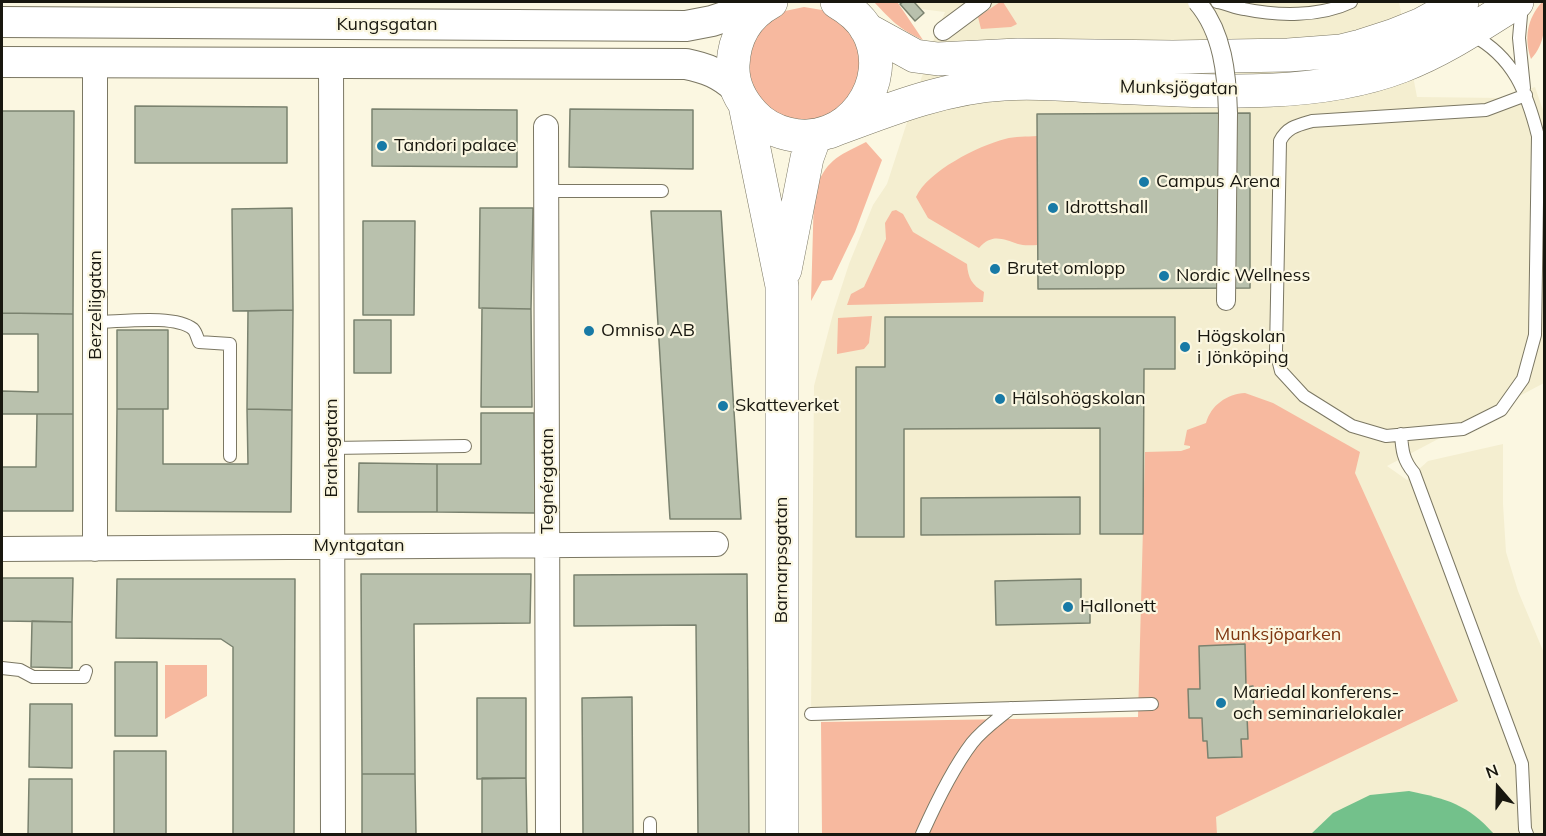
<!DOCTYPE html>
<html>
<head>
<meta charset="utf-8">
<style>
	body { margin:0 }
	#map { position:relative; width:1546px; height:836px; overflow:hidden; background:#fbf7e1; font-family:Mulish,sans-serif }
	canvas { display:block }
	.frame { position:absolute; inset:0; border:3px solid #18170f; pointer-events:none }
	.north { position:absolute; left:1468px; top:758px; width:60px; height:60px; -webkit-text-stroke:4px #fbf7e1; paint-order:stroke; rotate:340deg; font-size:16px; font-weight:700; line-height:24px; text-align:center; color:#18170f }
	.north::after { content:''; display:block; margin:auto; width:21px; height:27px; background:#18170f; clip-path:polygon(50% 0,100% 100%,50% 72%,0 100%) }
</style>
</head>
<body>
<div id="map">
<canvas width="1546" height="836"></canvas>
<div class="frame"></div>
<div class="north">N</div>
</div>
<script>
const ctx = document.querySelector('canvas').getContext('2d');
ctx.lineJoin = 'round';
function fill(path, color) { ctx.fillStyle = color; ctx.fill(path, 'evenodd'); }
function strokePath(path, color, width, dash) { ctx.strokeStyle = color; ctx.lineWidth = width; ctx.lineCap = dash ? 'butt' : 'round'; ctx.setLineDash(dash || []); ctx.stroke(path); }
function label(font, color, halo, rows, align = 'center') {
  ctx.font = font + ' Mulish,sans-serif'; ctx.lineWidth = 4.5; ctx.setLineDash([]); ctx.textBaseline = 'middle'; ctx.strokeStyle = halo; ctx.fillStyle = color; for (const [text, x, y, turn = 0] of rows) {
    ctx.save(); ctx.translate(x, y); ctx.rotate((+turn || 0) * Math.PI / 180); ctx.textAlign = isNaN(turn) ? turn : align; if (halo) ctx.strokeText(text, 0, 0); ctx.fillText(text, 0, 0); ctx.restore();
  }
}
fill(new Path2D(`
	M903,2H1399L1417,97L1503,98L1535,87L1544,113V383L1387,466L1407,480L1428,461L1503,444V504L1506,552L1518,591L1544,653V834H1217L1215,817L1454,703L1152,704L811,714L814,386L834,310L849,264L873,205L887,184L935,36L945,12L912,8Z`), '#f4eed0');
fill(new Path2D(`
	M874,2H900L898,3L923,40C899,29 891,20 874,2Z
	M1000,2H1003L1017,24L1011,27L981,29L978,17Z
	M1542,2H1544C1545,25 1546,43 1531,59C1524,38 1527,19 1542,2Z
	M804,7L822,10L839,17L861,47V83L837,115L799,124L763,107L747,71L748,52L756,33L769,20L785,11Z
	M1037,136L1038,245C1032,245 1024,246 1018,244C1003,239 992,233 979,248L928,218L916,197C928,171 978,146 1005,139C1015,136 1027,137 1037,136Z
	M866,142L882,160L855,232L832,280L822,281L811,301L814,193C826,160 836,157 866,142Z
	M896,210L903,214L913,232L967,264C968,278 972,285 984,292L983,302L847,305L851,294L864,287L886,239L885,223L892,211Z
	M872,316L869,343L864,349L837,354L838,318Z
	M1245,393L1273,403L1360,452L1355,473L1458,701L1216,817L1217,834H822L821,722L1138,717L1145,452L1181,451L1190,448V446L1184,445L1187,430L1206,423C1211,405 1227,394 1245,393Z
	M165,665H207V696L165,719Z`), '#f7b99f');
fill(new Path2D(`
	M1409,791C1447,799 1467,804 1494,834H1311L1333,813L1370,795Z`), '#73c18b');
const building = new Path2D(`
	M903,2H914L924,13L915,21L900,4Z
	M135,106L287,107V163H135Z
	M372,109L517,110V167L372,166Z
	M570,109L693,110V169L569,167Z
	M2,111H74L73,314L2,313Z
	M1250,113V288L1038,289L1037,114Z
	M292,208L293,310L233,311L232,209Z
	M480,208H533L531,309L479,308Z
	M651,211H721L741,519H670Z
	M363,221H415L414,315H363Z
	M482,308L531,309L532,407H481Z
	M293,310L292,410L247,409L248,311Z
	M2,313L73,314V414H2V391L38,392V334H2Z
	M885,317H1175V369H1144L1143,534H1100V428L904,429V537H856V367H885Z
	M354,320H391V373H354Z
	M117,330H168V409H117Z
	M117,409H163V464H248L247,409L292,410L291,512L116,511Z
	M481,413H534L535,513L437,512V464H481Z
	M37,414H73V511H2V467H36Z
	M359,463L437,464V512H358Z
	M1080,497V534L921,535V498Z
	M361,574H531L530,623L414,624L415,774H362Z
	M747,574L749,834H698L696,625L574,626V575Z
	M2,578H73L72,622L2,621Z
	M117,579H295L294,834H233V647L221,639L116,638Z
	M1081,579V602H1090V623L996,625L995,581Z
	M32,621L72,622V668L31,667Z
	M1245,644L1246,687L1253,686L1254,716H1247L1248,739H1241L1242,757L1208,758L1207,741H1203L1202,718H1189L1188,689H1200L1199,646Z
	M115,662H157V736H115Z
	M632,697L633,834H583L582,698Z
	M477,698H526V778L477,779Z
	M30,704H72V768L29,767Z
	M114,751H166V834H114Z
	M362,774H415L416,834H362Z
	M482,778H526L527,834H482Z
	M29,779H72V834H28Z`);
fill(building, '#b9c1ad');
strokePath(building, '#7a826f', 1.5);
const service = new Path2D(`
	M1217,2C1226,3 1235,8 1244,9C1277,16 1320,17 1351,2
	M1522,4L1519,38L1524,88
	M1472,35C1514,57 1527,93 1538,136L1535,335L1523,379L1501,410L1463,429L1386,436L1352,426L1304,396L1281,371L1276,351L1280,141C1287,127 1298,125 1312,121L1486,110L1526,95
	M547,191H662
	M96,322C119,322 175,314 193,329C196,332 197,337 199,342L230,344V456
	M1401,434C1402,450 1403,460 1414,473L1522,764L1525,829L1527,834
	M332,448L465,446
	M2,668L20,670L33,677H84L86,671
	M811,714L1152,704
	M650,823V834
	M922,834C935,805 953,768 972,743C983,729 998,719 1011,708`);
const pedestrian = new Path2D(`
	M943,31L982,2
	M1226,301L1228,113`);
const minor = new Path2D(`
	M331,62L333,834
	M546,127L548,834
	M2,549L716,544
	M95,549V61`);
const tertiary = new Path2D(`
	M2,22L686,26L712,21L769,2
	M2,62L686,64C706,68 721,74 736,88`);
const secondary = new Path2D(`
	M771,2C747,15 734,38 733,65C732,84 741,101 753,114C763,125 775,131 788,134C847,149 896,82 867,30C860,17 849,9 837,2
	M866,29L915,56L938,59L1018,55L1173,57L1288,55L1341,51L1361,46L1392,36L1422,24L1462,2
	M745,105L782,286V834
	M829,132C885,111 944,87 1004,84C1033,82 1062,84 1091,86C1189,90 1309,102 1402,66C1444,50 1480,25 1517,2
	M785,270L807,158L815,136`);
strokePath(service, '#7b7763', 14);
strokePath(pedestrian, '#7b7763', 20);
strokePath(minor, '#7b7763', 26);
strokePath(tertiary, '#7b7763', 32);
strokePath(secondary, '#7b7763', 34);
strokePath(service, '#fff', 12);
strokePath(pedestrian, '#fff', 18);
strokePath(minor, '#fff', 24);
strokePath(tertiary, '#fff', 30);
strokePath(secondary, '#fff', 33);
const pedestrianBridge = new Path2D(`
	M1197,2C1223,32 1227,75 1228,113`);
strokePath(pedestrianBridge, '#7b7763', 20, []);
strokePath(pedestrianBridge, '#fff', 18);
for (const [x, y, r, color] of [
	[382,146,6,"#187aa6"],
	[1144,182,6,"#187aa6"],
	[1053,208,6,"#187aa6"],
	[995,269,6,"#187aa6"],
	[1164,276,6,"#187aa6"],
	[589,331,6,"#187aa6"],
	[1185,347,6,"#187aa6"],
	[1000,399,6,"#187aa6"],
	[723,406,6,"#187aa6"],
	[1068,607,6,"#187aa6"],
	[1221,703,6,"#187aa6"]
]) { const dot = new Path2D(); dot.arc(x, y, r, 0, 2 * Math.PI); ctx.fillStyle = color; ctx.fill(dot); strokePath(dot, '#fbf7e1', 2); }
label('18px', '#18170f', '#fbf7e1', [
	["Kungsgatan",387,25],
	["Munksjögatan",1179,88,1],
	["Berzeliigatan",96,305,-90],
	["Brahegatan",332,448,-90],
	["Tegnérgatan",548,481,-90],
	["Myntgatan",359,546],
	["Barnarpsgatan",782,560,-90]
]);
label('18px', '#18170f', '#fbf7e1', [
	["Tandori palace",394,146],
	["Campus Arena",1156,182],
	["Idrottshall",1065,208],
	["Brutet omlopp",1007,269],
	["Nordic Wellness",1176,276],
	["Omniso AB",601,331],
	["Högskolan",1197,337],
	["i Jönköping",1197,358],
	["Hälsohögskolan",1012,399],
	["Skatteverket",735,406],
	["Hallonett",1080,607],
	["Mariedal konferens-",1233,693],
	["och seminarielokaler",1233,714]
], 'left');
label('18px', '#7e350f', '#fbf7e1', [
	["Munksjöparken",1278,635]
]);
</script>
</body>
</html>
